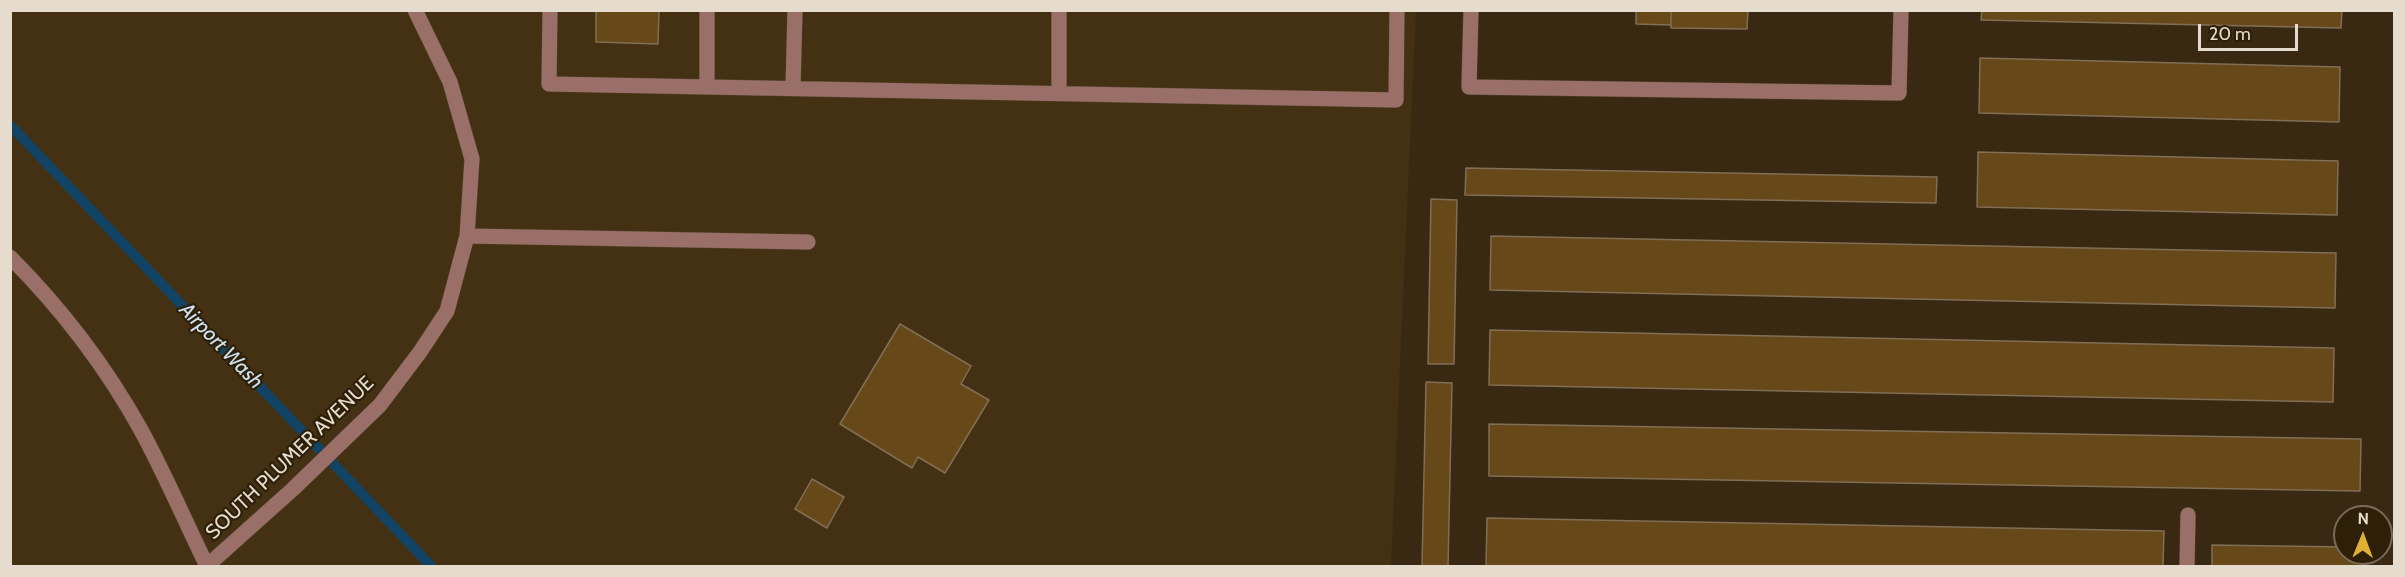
<!DOCTYPE html>
<html>
<head>
<meta charset="utf-8">
<style>
	body { margin:0 }
	#map { position:relative; width:2405px; height:577px; overflow:hidden; background:#392912; font-family:Cabin,sans-serif }
	canvas { display:block }
	.frame { position:absolute; inset:0; border:12px solid #e6dcce; pointer-events:none }
	.north { position:absolute; left:2333px; top:505px; width:60px; height:60px; box-sizing:border-box; background:#2e1f08; border:2px solid #786b57; border-radius:50%; rotate:1deg; font-size:16px; font-weight:700; line-height:24px; text-align:center; color:#e6dcce }
	.north::after { content:''; display:block; margin:auto; width:21px; height:27px; background:#e0b034; clip-path:polygon(50% 0,100% 100%,50% 72%,0 100%) }
	.scale { position:absolute; left:2198px; top:24px; width:100px; height:27px; box-sizing:border-box; border:3px solid #e6dcce; border-top:0; padding-left:8px; font-size:18px; line-height:21px; white-space:nowrap; color:#e6dcce; -webkit-text-stroke:4px #2e1f08; paint-order:stroke }
</style>
</head>
<body>
<div id="map">
<canvas width="2405" height="577"></canvas>
<div class="frame"></div>
<div class="north">N</div>
<div class="scale">20 m</div>
</div>
<script>
const ctx = document.querySelector('canvas').getContext('2d');
ctx.lineJoin = 'round';
function fill(path, color) { ctx.fillStyle = color; ctx.fill(path, 'evenodd'); }
function strokePath(path, color, width, dash) { ctx.strokeStyle = color; ctx.lineWidth = width; ctx.lineCap = dash ? 'butt' : 'round'; ctx.setLineDash(dash || []); ctx.stroke(path); }
function label(font, color, halo, rows, align = 'center') {
  ctx.font = font + ' Cabin,sans-serif'; ctx.lineWidth = 4.5; ctx.setLineDash([]); ctx.textBaseline = 'middle'; ctx.strokeStyle = halo; ctx.fillStyle = color; for (const [text, x, y, turn = 0] of rows) {
    ctx.save(); ctx.translate(x, y); ctx.rotate((+turn || 0) * Math.PI / 180); ctx.textAlign = isNaN(turn) ? turn : align; if (halo) ctx.strokeText(text, 0, 0); ctx.fillText(text, 0, 0); ctx.restore();
  }
}
fill(new Path2D(`
	M10,11H1416L1391,566H11Z`), '#443012');
strokePath(new Path2D(`
	M10,125L431,566`), '#114464', 10);
const building = new Path2D(`
	M596,10H659L658,44L596,42Z
	M1636,10H1671V25L1636,24Z
	M1671,10H1748L1747,29L1671,28Z
	M1982,10H2342L2341,28L1981,20Z
	M1980,58L2340,67L2339,122L1979,113Z
	M1978,152L2338,161L2337,215L1977,207Z
	M1466,168L1937,177L1936,203L1465,195Z
	M1431,199L1457,200L1454,364H1428Z
	M1491,236L2336,253L2335,308L1490,290Z
	M900,324L971,366L961,384L989,400L945,473L918,457L912,468L840,424Z
	M1490,330L2334,348L2333,402L1489,385Z
	M1426,382L1452,383L1448,566H1422Z
	M1489,424L2361,439L2360,491L1489,476Z
	M812,479L844,497L827,528L795,509Z
	M1487,518L2164,531L2163,566H1486Z
	M2212,545L2345,547V553H2366V566H2212Z`);
fill(building, '#674919');
strokePath(building, '#816e56', 1.5);
const minor = new Path2D(`
	M550,10L549,84L1396,100L1397,10
	M1059,10V92
	M1471,10L1469,87L1899,93L1901,10
	M707,86V10
	M793,88L795,10
	M467,236L808,242
	M10,257C61,308 106,367 141,430C165,474 185,521 207,566
	M207,566L293,489L380,405L420,352L447,311L467,236L472,159L450,82L415,10
	M2187,566L2188,515`);
strokePath(minor, '#554630', 16);
strokePath(minor, '#9a6f68', 15);
label('20px', '#e6dcce', '#2e1f08', [
	["SOUTH PLUMER AVENUE",290,458,-44]
]);
label('italic 21px', '#cee3f3', '#2e1f08', [
	["Airport Wash",221,346,46]
]);
</script>
</body>
</html>
